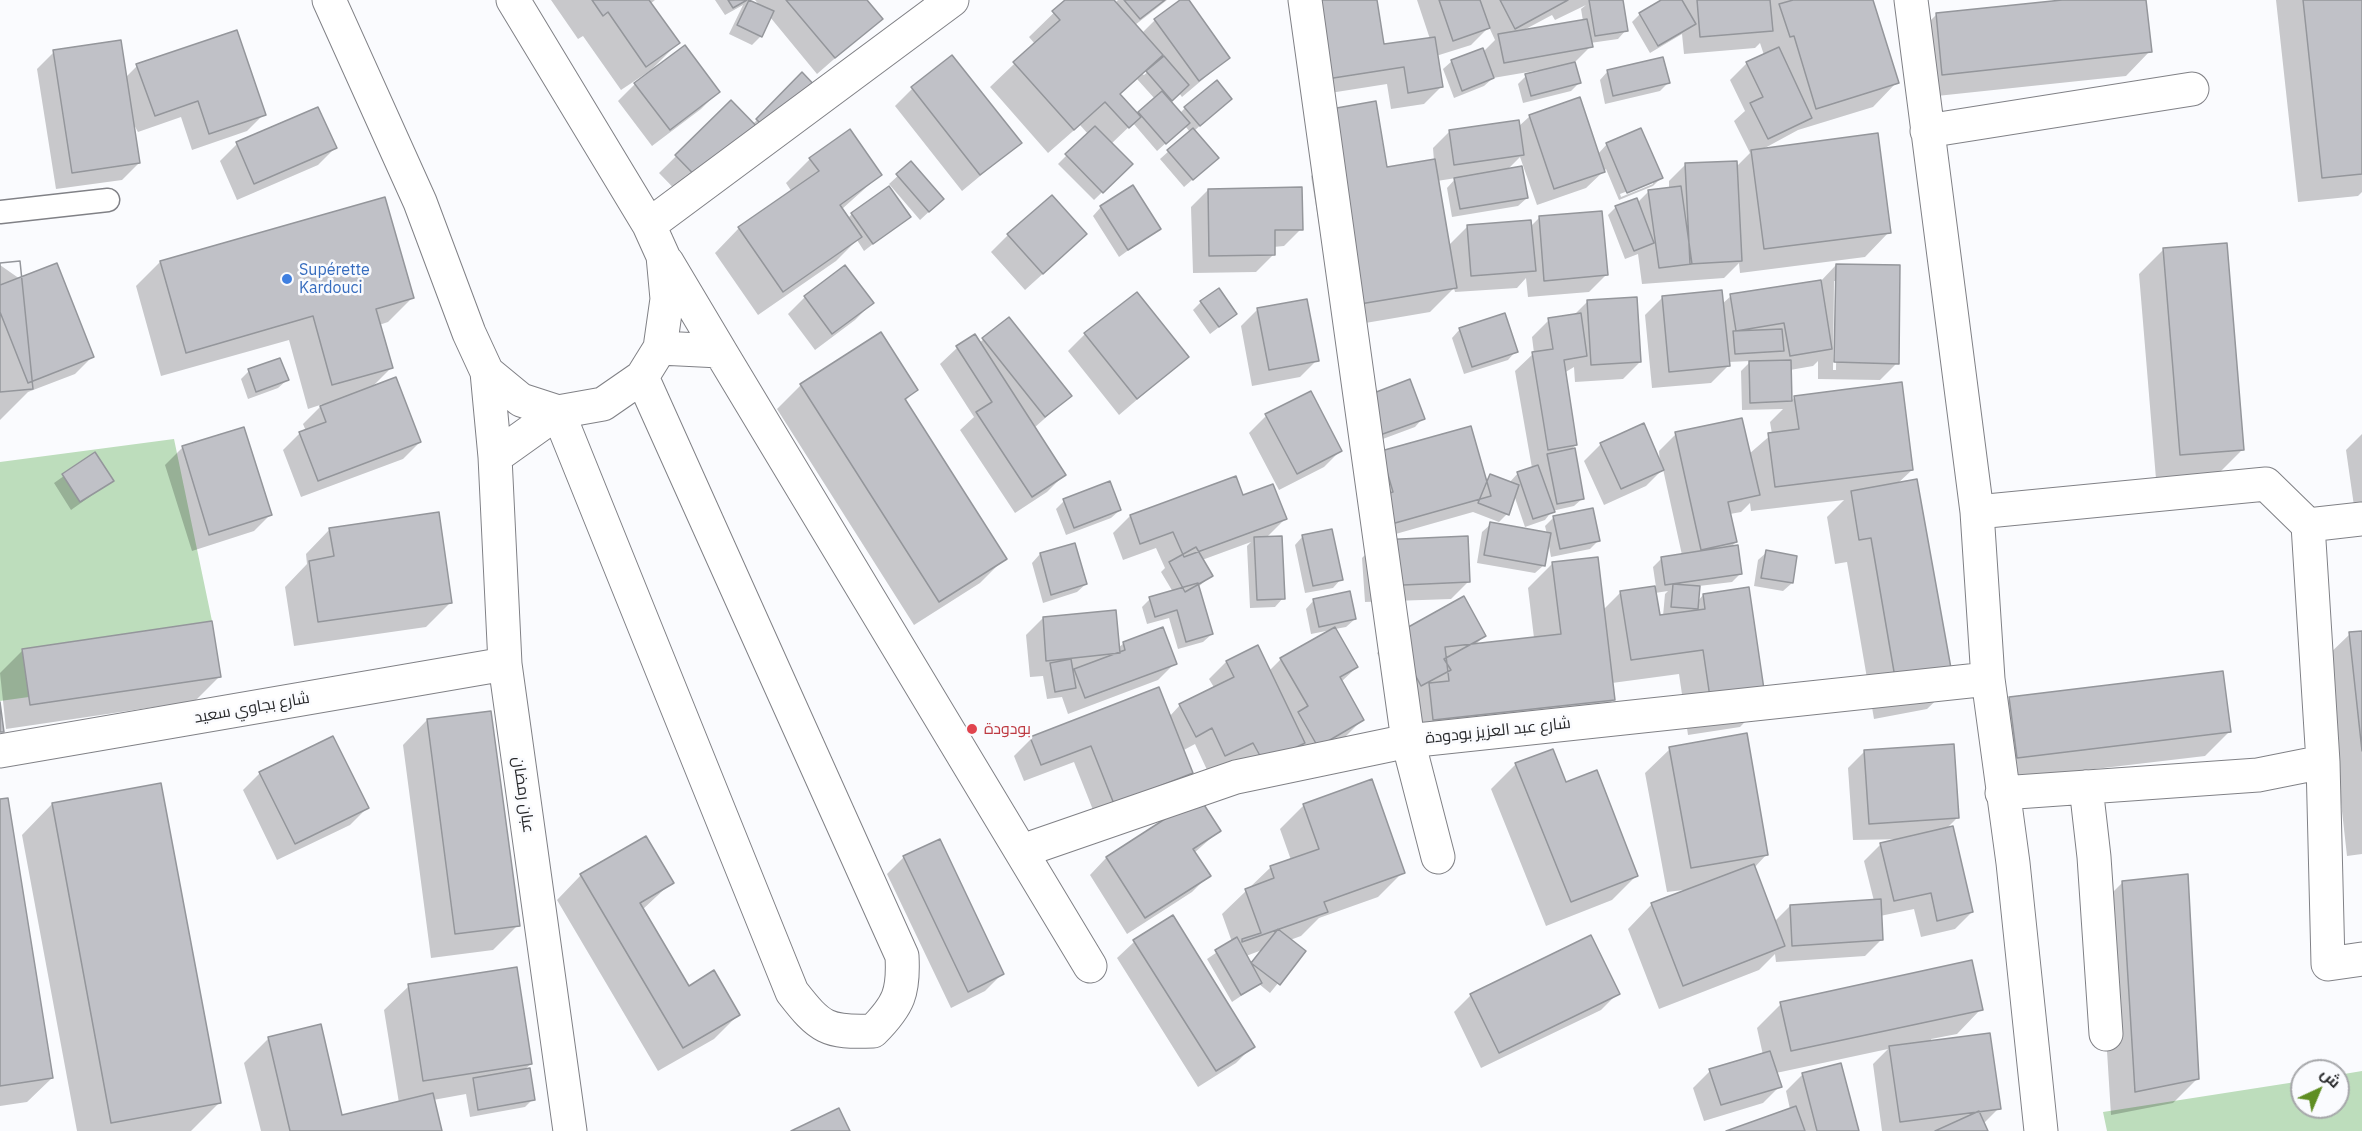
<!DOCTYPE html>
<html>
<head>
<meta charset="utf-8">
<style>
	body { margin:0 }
	#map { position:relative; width:2362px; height:1131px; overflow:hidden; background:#fafbfe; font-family:"IBM Plex Sans",Cairo,sans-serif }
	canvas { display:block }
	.north { position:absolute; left:2290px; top:1059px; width:60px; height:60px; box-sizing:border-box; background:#fafbfe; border:2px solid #a6a7aa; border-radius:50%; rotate:44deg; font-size:16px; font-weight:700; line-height:24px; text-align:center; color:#28292b }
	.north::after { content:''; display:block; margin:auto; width:21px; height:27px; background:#5f8e23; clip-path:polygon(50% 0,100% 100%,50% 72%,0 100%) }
</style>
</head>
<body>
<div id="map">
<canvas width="2362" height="1131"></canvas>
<div class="north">ش</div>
</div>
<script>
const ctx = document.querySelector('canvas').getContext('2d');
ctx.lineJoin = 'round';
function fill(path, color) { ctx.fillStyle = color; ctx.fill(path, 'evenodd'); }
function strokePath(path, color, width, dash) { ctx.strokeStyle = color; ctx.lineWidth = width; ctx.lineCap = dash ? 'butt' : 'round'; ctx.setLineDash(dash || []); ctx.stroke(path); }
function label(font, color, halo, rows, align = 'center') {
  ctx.font = font + ' "IBM Plex Sans",Cairo,sans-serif'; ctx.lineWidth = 5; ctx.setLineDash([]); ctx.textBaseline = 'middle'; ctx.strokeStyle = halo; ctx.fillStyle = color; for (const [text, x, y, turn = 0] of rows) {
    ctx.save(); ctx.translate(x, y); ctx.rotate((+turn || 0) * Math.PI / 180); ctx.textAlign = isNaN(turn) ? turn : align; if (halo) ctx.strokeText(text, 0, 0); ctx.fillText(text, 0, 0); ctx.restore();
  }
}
fill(new Path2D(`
	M174,439L212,621L22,649L29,697L0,701V462Z
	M2362,1071V1131H2107L2103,1112L2302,1081V1107H2338V1075Z`), '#bdddbc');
fill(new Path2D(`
	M551,0H655L650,4L678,43L651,70L621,90L583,36L578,39Z
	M715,0H749L760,6L755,0H865L881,18L817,74L770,17L760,37L752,45L729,34L743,5L725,15Z
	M1067,0H1112L1115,3L1118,0H1167L1135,25L1142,33L1155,20L1183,0H1187L1228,58L1182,97L1179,93L1170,102L1180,113L1185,108L1230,99L1194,131L1208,166L1184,187L1160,159L1190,132L1185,126L1157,151L1133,123L1111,144L1131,164L1094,200L1058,164L1088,134L1080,125L1048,153L990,87L1035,44L1029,37ZM1155,60L1158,63L1144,75L1142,74ZM1137,79L1155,99L1137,115L1119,95Z
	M1376,0L1383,46L1430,39L1417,0H1621L1626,30L1618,39L1590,43L1591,46L1574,63L1580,82L1571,91L1523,103L1518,84L1526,76L1540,72V70L1493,78L1484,86L1454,98L1443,69L1452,61L1483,52L1495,40L1489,27L1471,45L1436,56L1441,87L1424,104L1391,109L1387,84L1311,96ZM1586,5L1581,9L1583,21L1522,31L1552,15L1555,20Z
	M1664,0H1872L1897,82L1873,107L1798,130L1763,149L1889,232L1865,257L1740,273L1739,263L1724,278L1642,284L1638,254L1625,259L1608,215L1616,207L1637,203L1649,191L1669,189V181L1686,164L1736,167L1750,153L1734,121L1745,111L1730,80L1747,63L1764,55L1760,43L1755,48L1684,54L1682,34L1650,53L1632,22L1640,14Z
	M2077,0H2145L2150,51L2126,76L1918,98L1912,39L1936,15Z
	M2276,0H2362V192L2358,196L2298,202Z
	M54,52L126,77L137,66L264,114L247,131L192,150L181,117L138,132L132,121L139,163L122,180L56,189L37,69Z
	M1608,71L1668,83L1660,91L1605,104L1600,80Z
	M802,75L694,209L659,173L731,102L753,124Z
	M635,84L718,92L701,109L652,146L618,101Z
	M912,89L1020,143L962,191L895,106Z
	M1530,116L1598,154L1607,144L1661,178L1653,186L1619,200L1606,169L1586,188L1537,205L1520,157L1507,170L1527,198L1518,206L1452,217L1447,188L1456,178L1437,181L1448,246L1468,226L1530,227L1540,217L1606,275L1589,292L1528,297L1526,278L1517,288L1455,292L1454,288L1430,312L1336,328L1311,176L1314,173L1386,168L1434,161L1433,148L1450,131L1518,127ZM1653,181V184L1621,197L1620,194Z
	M237,144L335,148L318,165L237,200L220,161Z
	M810,159L880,175L842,209L848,218L852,214L909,216L864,251L857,240L836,261L758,315L715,253L739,228L792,192L786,183Z
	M911,164L933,208L920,220L889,184Z
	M1208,190L1301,229L1284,246L1273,247L1274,254L1256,272L1193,273L1191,207Z
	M1101,207L1159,228L1119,257L1093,216Z
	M1008,235L1068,251L1025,290L991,252Z
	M2164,249L2243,449L2218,474L2156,479L2139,274Z
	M160,262L412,298L388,322L379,325L391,368L371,388L420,442L403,459L301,497L283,450L300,433L306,431L303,424L323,404L308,409L289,340L161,376L136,286Z
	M0,265L20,279L92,357L75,374L28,392L0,420Z
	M1836,265L1897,363L1880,380L1818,379V361L1813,366L1790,370L1791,401L1794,398L1912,470L1897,484L1952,685L1927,709L1874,719L1847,562L1835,564L1827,517L1844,500L1751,511L1750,503L1741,512L1730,514L1736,542L1730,548L1741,573L1732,582L1699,586L1698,601L1703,595L1764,702L1740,727L1688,735L1679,674L1612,683L1613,700L1589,724L1409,744L1405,709L1419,695L1404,702L1377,653L1394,636H1484L1475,645L1534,638L1528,588L1553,563L1603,610L1621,592L1656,587L1653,567L1662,558L1682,555L1663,469L1646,486L1604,505L1584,461L1601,444L1660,464L1659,451L1676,434L1749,454L1772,434L1770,422L1783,409L1742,410L1741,371L1751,361L1728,362V366L1711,383L1652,388L1645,315L1662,298L1722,304L1731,296L1820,282ZM1834,281H1837L1836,370H1833ZM1668,591L1665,594L1663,616L1658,617L1655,593Z
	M805,297L872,303L855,320L815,350L788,314Z
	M1201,302L1236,314L1210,334L1193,310Z
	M1587,302L1640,362L1623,379L1575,382L1574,367L1564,373L1576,445L1569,451L1583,498L1574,506L1552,511L1545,520L1525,527L1514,495L1507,514L1499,522L1473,512L1371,541L1365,470L1485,481L1490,476L1509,483L1518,473L1532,468L1515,371L1534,353L1532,337L1549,320L1573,316Z
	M1258,309L1317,360L1300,377L1252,386L1241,326Z
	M1009,319L1070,396L1034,428L1064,475L1047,492L1015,513L960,430L974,417L940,364L957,348L979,343Z
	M1460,329L1516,351L1508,360L1464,374L1452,338Z
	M1085,334L1187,357L1119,415L1068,351Z
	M249,371L287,380L278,388L248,399L241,379Z
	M801,385L916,390L905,401L1005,558L980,583L914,625L777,409Z
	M1359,406L1423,418L1415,427L1372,443Z
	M1266,416L1341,450L1324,467L1279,490L1249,433Z
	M243,429L271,514L254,531L192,551L165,465L182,448Z
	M2362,434V512L2355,513L2346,450Z
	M95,454L112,481L71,510L54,483Z
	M1242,497L1285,519L1266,538L1283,598L1275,607L1250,608L1247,546L1251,542L1202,560L1211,576L1198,587L1212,634L1203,642L1178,649L1169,618L1147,624L1142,607L1150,599L1173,592L1161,572L1165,568L1156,548L1123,560L1113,533L1130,516Z
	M1064,501L1120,510L1111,518L1066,535L1056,509Z
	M1554,517L1598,541L1590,549L1551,557L1548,541L1544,565L1535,573L1477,563L1482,532L1491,524L1547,534L1545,526Z
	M330,529L450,603L426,627L294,646L285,587L307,564L306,554Z
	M1303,536L1341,579L1333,588L1305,593L1295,545Z
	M1379,541L1468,582L1451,599L1365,602L1362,558Z
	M1074,545L1086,584L1077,592L1043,603L1032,563L1040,554Z
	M1767,552L1792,583L1783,591L1754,586L1758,560Z
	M1314,600L1355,619L1346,627L1335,629L1357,667L1341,682L1362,720L1345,737L1300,763L1246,779L1236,759L1208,772L1195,744L1182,751L1191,773L1174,790L1097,820L1074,762L1024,781L1014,756L1031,739L1169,717L1180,705L1215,689L1209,679L1226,662L1269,671L1281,659L1331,630L1311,634L1306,609Z
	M1043,618L1118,648L1124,643L1175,663L1158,680L1068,714L1062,697L1047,699L1043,676L1030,677L1026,635Z
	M2362,633V854L2347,856L2325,658L2350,634Z
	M23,650L219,677L195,701L6,729L0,673Z
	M2010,698L2229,732L2205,756L1993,781L1986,723Z
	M427,720L518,925L493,950L431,958L403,745Z
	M1670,749L1767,854L1754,868L1774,922L1790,906L1874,901L1864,861L1881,844L1905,839L1853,840L1848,768L1865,751L1958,817L1946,829L1972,912L1955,929L1921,937L1914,909L1880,916L1882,939L1865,956L1776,962L1775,954L1759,970L1659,1009L1628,929L1652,904L1692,889L1667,892L1645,773Z
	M1552,750L1566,784L1637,875L1612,900L1546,926L1491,789L1515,765Z
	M260,773L367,808L350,825L277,860L243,790Z
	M1198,799L1219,831L1194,853L1209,875L1192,892L1127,934L1090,875L1106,858Z
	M0,801L52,1078L27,1102L0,1106Z
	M52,804L219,1103L191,1131H77L22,835Z
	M1304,805L1403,872L1378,897L1319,918L1301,936L1290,940L1304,951L1270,993L1259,984L1232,1002L1207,959L1232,942L1222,914L1271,867L1291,860L1280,829ZM1262,950L1251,964L1246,956Z
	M939,841L1002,974L985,991L951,1008L887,874L904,857Z
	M581,875L672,882L642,910L688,988L738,1015L714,1039L658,1071L557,900Z
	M2122,883L2198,1078L2173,1103L2111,1115L2098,907Z
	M1172,917L1253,1046L1236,1063L1198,1087L1117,958L1134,942Z
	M409,986L531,1064L524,1070L533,1099L525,1107L470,1117L466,1094L433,1100L441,1131H261L244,1063L269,1038L341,1117L399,1103L384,1010Z
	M1618,993L1601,1010L1481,1068L1454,1012L1471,995Z
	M1781,1004L1981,1009L1957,1034L1931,1039L1932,1042L1999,1108L1983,1124L1986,1131H1882L1873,1064L1888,1049L1776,1073L1780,1086L1763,1103L1704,1121L1693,1088L1710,1071L1763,1055L1757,1028Z
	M1803,1074L1858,1131H1731L1790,1109L1786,1091Z`), '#0003');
const building = new Path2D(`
	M592,0H649L680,43L646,67L608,12L603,16Z
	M728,0H747L733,8Z
	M749,0L774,11L762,37L737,25Z
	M786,0H867L883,19L835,58Z
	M1065,0H1114L1163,55L1120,94L1141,117L1129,128L1105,102L1074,130L1013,62L1060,20L1052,11Z
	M1124,0H1165L1140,19Z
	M1180,0H1189L1230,58L1199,81L1154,19Z
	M1314,0H1377L1384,44L1435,37L1443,87L1408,93L1404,67L1327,79Z
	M1439,0H1480L1490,28L1453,41Z
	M1500,0H1568L1515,29Z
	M1589,0H1623L1628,31L1595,36Z
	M1661,0H1682L1696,24L1658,46L1639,13Z
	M1697,0H1770L1773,31L1700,37Z
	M1793,0H1873L1899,83L1816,109L1794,36L1790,37L1779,4Z
	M2062,0H2146L2152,52L1942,75L1936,13Z
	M2303,0H2362V174L2322,178Z
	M1587,19L1593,47L1504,63L1498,34Z
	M237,30L266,115L209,134L198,101L155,116L136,64Z
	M121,40L140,163L72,173L53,50Z
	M685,45L720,92L670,130L634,83Z
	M1779,47L1812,118L1768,139L1750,103L1763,97L1746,62Z
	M1483,48L1494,78L1462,91L1451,60Z
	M952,55L1022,143L980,175L911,87Z
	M1164,56L1189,85L1172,101L1146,71Z
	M1663,57L1670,83L1613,96L1607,70Z
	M1575,62L1581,83L1531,96L1525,74Z
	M802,72L819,90L773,136L756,119Z
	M1217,80L1232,99L1200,126L1184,107Z
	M1162,91L1190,123L1166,144L1138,112Z
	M1580,97L1605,172L1554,189L1529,115Z
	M731,100L768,138L712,193L675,155Z
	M1376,101L1387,167L1435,159L1457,288L1360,304L1331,109Z
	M318,107L337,148L254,184L236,142Z
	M1519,120L1524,155L1454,165L1449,130Z
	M1095,126L1133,164L1103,193L1065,154Z
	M1193,128L1219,158L1193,180L1167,150Z
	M1641,128L1663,178L1627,193L1606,143Z
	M850,129L882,175L840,205L862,237L783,292L738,227L819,171L809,158Z
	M1878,133L1891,233L1764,249L1751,150Z
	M911,161L944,199L929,212L896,174Z
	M1737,161L1742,261L1690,264L1685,163Z
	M1522,166L1528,198L1460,209L1454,178Z
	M1133,185L1161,229L1128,250L1100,206Z
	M889,186L911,217L873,244L851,213Z
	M1681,186L1692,264L1659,268L1648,190Z
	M1302,187L1303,230H1275V255L1209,256L1208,189Z
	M1052,195L1087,234L1043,274L1007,234Z
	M385,197L414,298L376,309L393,368L332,385L313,316L186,353L160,261Z
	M1637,198L1654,243L1634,251L1615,206Z
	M1602,211L1608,275L1544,281L1539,216Z
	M1531,220L1536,271L1471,276L1467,225Z
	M2227,243L2244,450L2180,455L2163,248Z
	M20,261L33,389L0,392V263Z
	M20,261L33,389L0,392V263Z
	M57,263L94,357L28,383L0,312V285Z
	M1836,264L1900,265L1899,364L1834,362Z
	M845,265L874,303L832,334L804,296Z
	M1821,280L1832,349L1790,356L1784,323L1736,331L1730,294Z
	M1219,288L1237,314L1219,327L1200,301Z
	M1722,290L1730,366L1669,372L1662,296Z
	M1137,292L1189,357L1137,399L1084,333Z
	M1637,297L1641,362L1591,365L1587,300Z
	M1307,299L1319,361L1269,370L1257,308Z
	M1505,313L1518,352L1472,367L1459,328Z
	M1581,313L1587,356L1564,360L1577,445L1548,450L1532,352L1553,349L1548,318Z
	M1009,317L1072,396L1045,417L982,338Z
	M1782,329L1784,351L1735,354L1733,331Z
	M881,332L918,390L905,399L1007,559L939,602L800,384Z
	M975,334L1066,475L1032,497L976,412L992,402L956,346Z
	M280,358L289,380L256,392L248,369Z
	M1791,360L1792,401L1750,403L1749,361Z
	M396,377L421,442L318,481L299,432L326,422L320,406Z
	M1410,379L1425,419L1380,435L1366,396Z
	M1902,382L1913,470L1775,487L1768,433L1799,429L1794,396Z
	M1311,391L1342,451L1297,474L1265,414Z
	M1742,418L1760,495L1728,502L1737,542L1701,550L1675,432Z
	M1644,423L1664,470L1621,489L1600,443Z
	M1471,426L1491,496L1388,525L1379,496L1393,492L1381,451Z
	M244,427L272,515L209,535L182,446Z
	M1575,448L1584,499L1557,504L1547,454Z
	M95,452L114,481L80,502L62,474Z
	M1538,465L1555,512L1533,519L1517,472Z
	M1490,474L1519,485L1509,515L1478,503Z
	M1236,476L1243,495L1273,484L1287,519L1184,557L1173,532L1140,544L1130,515Z
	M1917,479L1954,685L1898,695L1871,538L1859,540L1851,491Z
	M1110,481L1121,510L1074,528L1063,499Z
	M1593,508L1600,541L1560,549L1553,516Z
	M439,512L452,603L318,622L309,561L334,556L329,528Z
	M1490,522L1551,533L1545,566L1484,555Z
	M1332,529L1343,580L1313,586L1302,535Z
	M1282,536L1285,599L1257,600L1254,537Z
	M1468,536L1470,582L1381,586L1378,540Z
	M1075,543L1087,584L1051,595L1040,553Z
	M1738,545L1742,574L1665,585L1661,557Z
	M1196,547L1213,576L1185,592L1169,562Z
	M1766,550L1797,556L1793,583L1761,578Z
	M1598,557L1615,700L1433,720L1429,683L1449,681L1445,647L1561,634L1552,562Z
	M1198,583L1213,634L1186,642L1177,610L1155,617L1149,597Z
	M1673,584L1700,586L1698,609L1671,607Z
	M1655,586L1660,615L1705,609L1703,594L1749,587L1766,703L1712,711L1703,650L1631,660L1620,591Z
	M1350,591L1356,619L1319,627L1313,599Z
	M1464,596L1486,636L1444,659L1451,670L1421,686L1394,635Z
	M1116,610L1120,653L1046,661L1043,617Z
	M212,621L221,677L30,705L22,649Z
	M1163,627L1177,664L1085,698L1074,669L1125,650L1123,642Z
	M1335,627L1358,667L1340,677L1364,720L1318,747L1298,712L1308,706L1280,658Z
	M2362,631V751L2349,632Z
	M1258,645L1305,743L1264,763L1253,743L1225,756L1212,728L1196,737L1179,704L1234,677L1226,661Z
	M1071,659L1076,688L1055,692L1050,663Z
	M2223,671L2231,732L2017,758L2009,697Z
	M1159,687L1193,773L1114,804L1091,746L1041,765L1030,737Z
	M0,702L4,732H0Z
	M491,711L520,926L455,934L427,719Z
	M1747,733L1768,855L1691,868L1669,747Z
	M333,736L369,808L295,844L259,772Z
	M1954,744L1959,818L1869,824L1864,750Z
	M1553,749L1566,782L1597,770L1638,876L1571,902L1515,763Z
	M1372,779L1405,873L1324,902L1328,912L1242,942V939L1261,933L1245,889L1274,878L1270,866L1319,849L1303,804Z
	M161,783L221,1103L111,1123L52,803Z
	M1199,797L1221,831L1193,849L1211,876L1145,918L1106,857Z
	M8,798L53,1078L0,1086V799Z
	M1953,826L1973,912L1937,921L1931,893L1894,901L1880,843Z
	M646,836L674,883L640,903L689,986L714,970L740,1015L683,1048L580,874Z
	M940,839L1004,974L968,992L903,856Z
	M1754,864L1785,946L1683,986L1651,903Z
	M2188,874L2199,1079L2135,1092L2122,881Z
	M1881,899L1883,940L1792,946L1790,905Z
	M1173,915L1255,1047L1216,1071L1133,940Z
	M1278,929L1306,951L1280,985L1251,963Z
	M1591,935L1620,994L1499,1053L1470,994Z
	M1237,937L1262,983L1241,995L1215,950Z
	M1972,960L1983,1010L1791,1051L1780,1002Z
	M517,967L532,1064L423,1081L408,984Z
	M321,1024L342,1115L433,1093L442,1131H290L268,1037Z
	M1990,1033L2001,1109L1900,1122L1889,1046Z
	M1770,1051L1782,1087L1721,1105L1709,1069Z
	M1841,1063L1859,1131H1817L1802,1073Z
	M530,1068L535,1100L478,1110L473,1078Z
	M1796,1106L1805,1131H1726Z
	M839,1108L850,1131H791Z
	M1979,1111L1988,1131H1935Z`);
fill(building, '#c0c1c7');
strokePath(building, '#94969b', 1.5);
const lane = new Path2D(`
	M0,212L108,200`);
const street = new Path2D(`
	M329,0L420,202L469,333L487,372L521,400L558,412L603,404L642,377L660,348L667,299L663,256L649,225L513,0
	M1305,0L1408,741L1438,857
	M1911,0L1977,512L1988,679L2013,863L2041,1131
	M1927,131L2192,89
	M649,225L952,0
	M660,348L720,351L667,262
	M720,351L1090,966
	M487,372L495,457L558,412L792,992C820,1028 827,1033 873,1031C899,1005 904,992 902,956L642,377
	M495,457L505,664L570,1131
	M1977,512L2266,484L2308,525L2323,762L2328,964L2362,959
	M2308,525L2362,519
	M0,751L505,664
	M2086,787L2094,857L2106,1034
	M2002,793L2258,775L2323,762
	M1022,851L1236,777L1408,741L1988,679`);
strokePath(lane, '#808186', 25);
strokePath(street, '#808186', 35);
strokePath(lane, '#fff', 22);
strokePath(street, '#fff', 33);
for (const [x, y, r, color] of [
	[287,279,6,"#3f7fe0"],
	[972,729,6,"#e0444e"]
]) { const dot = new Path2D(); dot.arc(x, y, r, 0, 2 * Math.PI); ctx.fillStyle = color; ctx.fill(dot); strokePath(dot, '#fafbfe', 2); }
label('16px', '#366cbe', '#fafbfe', [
	["Supérette",299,270],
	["Kardouci",299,288]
], 'left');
label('16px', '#28292b', '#fafbfe', [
	["شارع بجاوي سعيد",252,708,-10],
	["شارع عبد العزيز بودودة",1498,731,-6],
	["عبان رمضان",523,795,82]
]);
label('16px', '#be3a42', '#fafbfe', [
	["بودودة",984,729]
], 'left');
</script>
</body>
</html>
